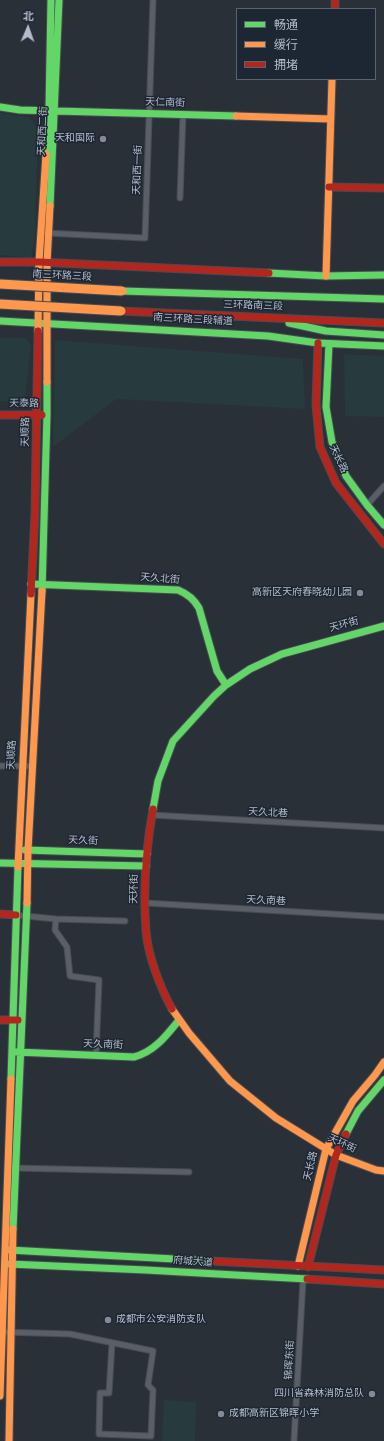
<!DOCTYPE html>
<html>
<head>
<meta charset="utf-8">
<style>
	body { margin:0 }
	#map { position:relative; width:384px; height:1441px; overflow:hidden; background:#2a3038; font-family:"Titillium Web","Noto Sans SC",sans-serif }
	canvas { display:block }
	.legend { position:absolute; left:236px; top:8px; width:140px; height:72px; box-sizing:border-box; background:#1d2633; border:1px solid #59626f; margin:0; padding:5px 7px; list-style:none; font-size:12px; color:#b4bcc9 }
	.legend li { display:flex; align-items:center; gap:8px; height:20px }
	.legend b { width:20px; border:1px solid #59626f }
	.north { position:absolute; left:8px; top:8px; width:40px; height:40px; -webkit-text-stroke:3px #1d2633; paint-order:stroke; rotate:2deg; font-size:11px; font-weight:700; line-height:16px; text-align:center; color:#b4bcc9 }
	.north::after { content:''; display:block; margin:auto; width:14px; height:18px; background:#b4bcc9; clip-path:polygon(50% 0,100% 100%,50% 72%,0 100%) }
</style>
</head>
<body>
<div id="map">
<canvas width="384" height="1441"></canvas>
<ul class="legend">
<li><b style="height:5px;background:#63d668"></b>畅通</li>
<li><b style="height:5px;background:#ff974d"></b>缓行</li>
<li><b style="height:5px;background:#b3261e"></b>拥堵</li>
</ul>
<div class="north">北</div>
</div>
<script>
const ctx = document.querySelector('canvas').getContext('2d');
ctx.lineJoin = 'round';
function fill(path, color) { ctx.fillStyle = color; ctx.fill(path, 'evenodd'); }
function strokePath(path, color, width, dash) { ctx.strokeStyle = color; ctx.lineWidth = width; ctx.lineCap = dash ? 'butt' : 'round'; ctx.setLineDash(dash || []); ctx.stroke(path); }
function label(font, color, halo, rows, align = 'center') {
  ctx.font = font + ' "Titillium Web","Noto Sans SC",sans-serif'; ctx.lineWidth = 3; ctx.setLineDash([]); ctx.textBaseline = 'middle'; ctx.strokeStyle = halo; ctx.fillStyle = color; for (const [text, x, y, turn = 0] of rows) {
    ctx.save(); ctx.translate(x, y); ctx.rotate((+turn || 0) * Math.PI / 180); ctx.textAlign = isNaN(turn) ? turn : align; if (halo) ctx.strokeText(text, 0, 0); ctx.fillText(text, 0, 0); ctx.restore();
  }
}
fill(new Path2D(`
	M0,113L29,117L38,129L35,236L31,258L0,255Z
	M0,338H25L31,345L25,399L0,402Z
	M55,340L303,359L305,409L116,399L53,447Z
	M344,354L384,356V417L345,416Z
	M164,1400L196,1402L195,1441H162Z`), '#273a3e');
const street = new Path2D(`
	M180,198L183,114
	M46,233L145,238L153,0
	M367,505L384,486
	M0,766H32
	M152,815L384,828
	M146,903L384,917
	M16,915L56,919L125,921
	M56,919L55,930L67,947L70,976L99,980L96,1055
	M14,1168L189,1172
	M2,1332L70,1334L153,1351L148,1385L153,1390L151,1436L99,1434L100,1393H109L112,1343
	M294,1441L303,1280`);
const fast = new Path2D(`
	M0,107L20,110L236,116
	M46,154L49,110L51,0
	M50,206L59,0
	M269,273L326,276L384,275
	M122,291L384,299
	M0,321L268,336L318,343L384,346
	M289,323L326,331L384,335
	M329,344L326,407L332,442L346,476L367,505L384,525
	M31,584L178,590C188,594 194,599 199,608L217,671L226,685
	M42,591L47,415V382
	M153,809L158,781L173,741L214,696L226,685L250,669L282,654L384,626
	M25,850L147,854
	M0,863L146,866
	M16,1052L134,1057C154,1052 166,1036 179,1020
	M11,1079L18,867
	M346,1134L358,1111L384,1080
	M13,1229L27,903
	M9,1250L211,1261
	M9,1264L146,1270L307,1279`);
const slow = new Path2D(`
	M236,116L330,119
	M326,276L332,79
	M38,331L39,262L46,154
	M47,382V263L50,206
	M18,867L31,594
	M27,903L28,850L42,591
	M172,1009L189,1033L230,1081L276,1118L336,1155L376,1170L384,1171
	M298,1266L326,1149L353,1101L375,1075L384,1062
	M0,1396L11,1079
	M9,1441L13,1229`);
const jam = new Path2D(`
	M335,0V9
	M329,187L384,188
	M0,262H39L269,273
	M121,311L384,323
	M318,343L316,405L320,447L336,483L384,544
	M0,415H42
	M31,594L35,513L38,331
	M153,809C146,848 143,892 146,931C148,956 160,987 172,1009
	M0,914L16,915
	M0,1020H18
	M211,1261L384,1270
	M308,1267L336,1155L346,1134
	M307,1279L384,1284`);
strokePath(street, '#484c53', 7);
strokePath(fast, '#484c53', 9);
strokePath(slow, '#484c53', 9);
strokePath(jam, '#484c53', 9);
strokePath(street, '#5a5e66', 5);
strokePath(fast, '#63d668', 7);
strokePath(slow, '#ff974d', 7);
strokePath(jam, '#b3261e', 7);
const slowBridge = new Path2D(`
	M0,284L122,291
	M0,304L121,311`);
strokePath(slowBridge, '#474c53', 11, []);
strokePath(slowBridge, '#ff974d', 9);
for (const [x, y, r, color] of [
	[103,139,4,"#848b96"],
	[360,593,4,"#848b96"],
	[108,1320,4,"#848b96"],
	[372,1394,4,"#848b96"],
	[221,1414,4,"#848b96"]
]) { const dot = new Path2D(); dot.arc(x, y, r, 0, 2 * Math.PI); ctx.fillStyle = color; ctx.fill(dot); strokePath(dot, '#1d2633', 1.5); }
label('10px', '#b4bcc9', '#1d2633', [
	["天仁南街",165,103,2],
	["天和西二街",43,131,-87],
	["天和西一街",138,170,-88],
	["南三环路三段",62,276,3],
	["三环路南三段",253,306,2],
	["南三环路三段辅道",193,320,3],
	["天泰路",24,404,1],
	["天顺路",26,432,-89],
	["天长路",338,459,65],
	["天久北街",160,579,4],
	["天环街",344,625,-15],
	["天顺路",12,755,-87],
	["天久北巷",268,813,3],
	["天久街",83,841,2],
	["天环街",135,889,-90],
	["天久南巷",266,901,3],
	["天久南街",103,1045,2],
	["天环街",342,1144,25],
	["天长路",311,1166,-77],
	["府城大道",193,1262,4],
	["锦晖东街",290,1360,-87]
]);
label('10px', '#b4bcc9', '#1d2633', [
	["天和国际",95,139],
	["高新区天府春晓幼儿园",352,593],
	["成都市公安消防支队",116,1320,"left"],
	["四川省森林消防总队",364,1394],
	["成都高新区锦晖小学",229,1414,"left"]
], 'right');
</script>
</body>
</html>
